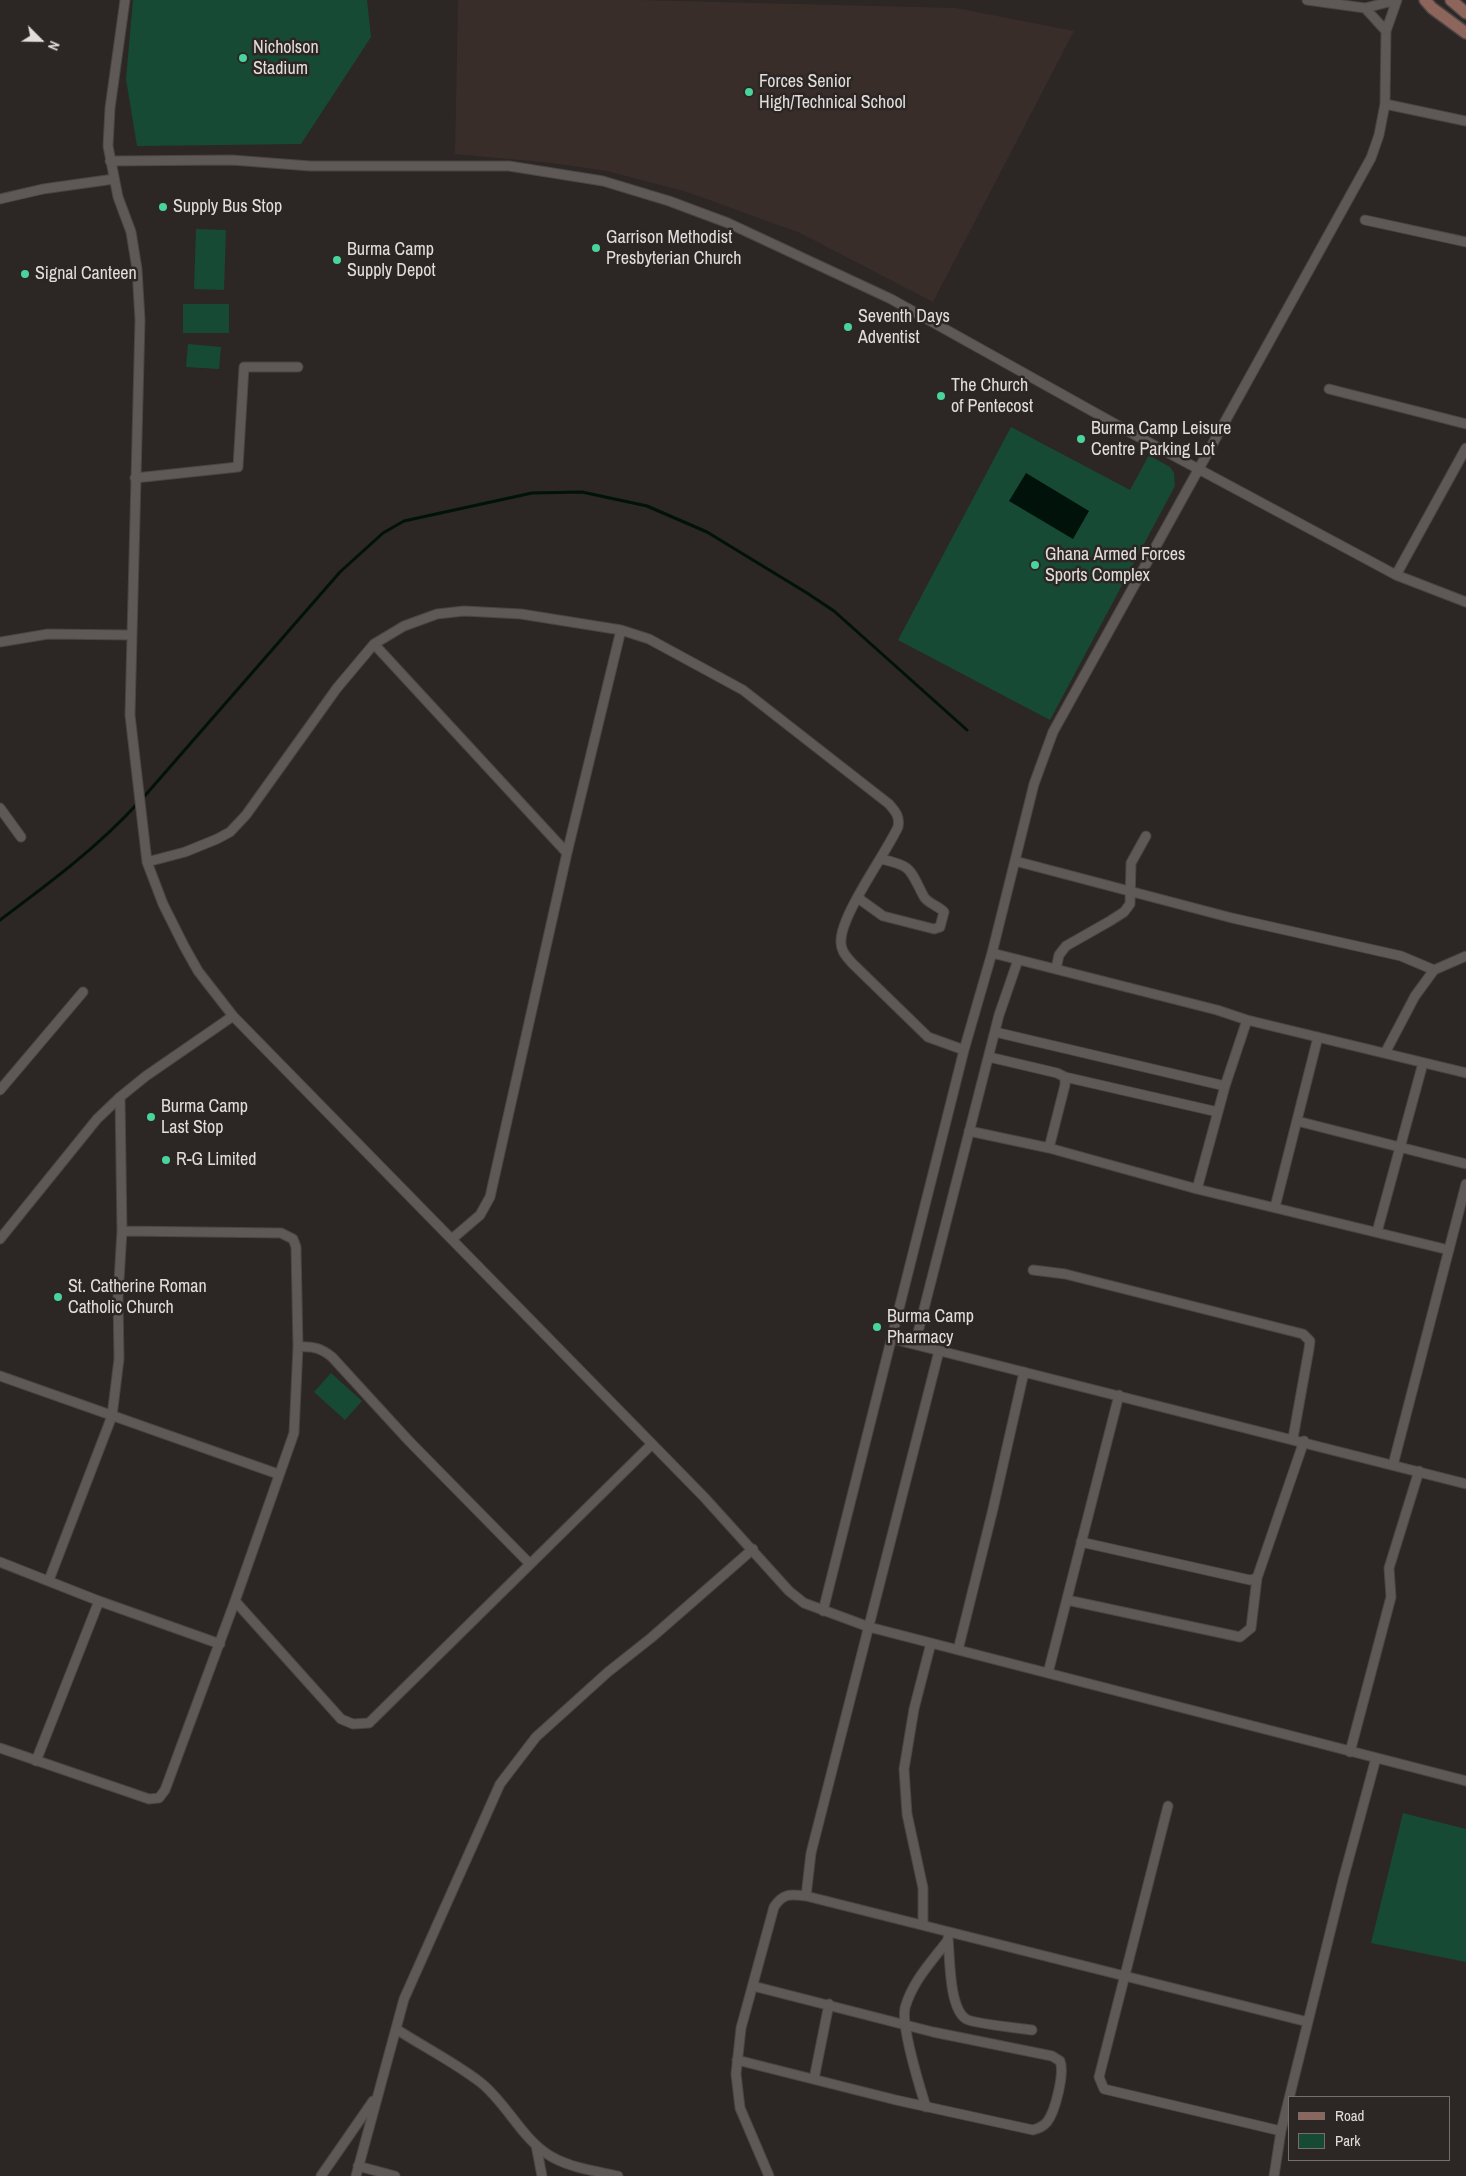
<!DOCTYPE html>
<html>
<head>
<meta charset="utf-8">
<style>
	body { margin:0 }
	#map { position:relative; width:1466px; height:2176px; overflow:hidden; background:#2c2625; font-family:"Archivo Narrow",sans-serif }
	canvas { display:block }
	.legend { position:absolute; left:1288px; top:2096px; width:162px; height:65px; box-sizing:border-box; background:#2c2625; border:1px solid #746f6e; margin:0; padding:6px 9px; list-style:none; font-size:15px; color:#e1dddc }
	.legend li { display:flex; align-items:center; gap:10px; height:25px }
	.legend b { width:25px; border:1px solid #746f6e }
	.north { position:absolute; left:15px; top:15px; width:50px; height:50px; -webkit-text-stroke:4px #2c2625; paint-order:stroke; rotate:113deg; font-size:14px; font-weight:700; line-height:20px; text-align:center; color:#e1dddc }
	.north::after { content:''; display:block; margin:auto; width:18px; height:22px; background:#e1dddc; clip-path:polygon(50% 0,100% 100%,50% 72%,0 100%) }
</style>
</head>
<body>
<div id="map">
<canvas width="1466" height="2176"></canvas>
<ul class="legend">
<li><b style="height:6px;background:#8d655a"></b>Road</li>
<li><b style="height:14px;background:#174a35"></b>Park</li>
</ul>
<div class="north">N</div>
</div>
<script>
const ctx = document.querySelector('canvas').getContext('2d');
ctx.lineJoin = 'round';
function fill(path, color) { ctx.fillStyle = color; ctx.fill(path, 'evenodd'); }
function strokePath(path, color, width, dash) { ctx.strokeStyle = color; ctx.lineWidth = width; ctx.lineCap = dash ? 'butt' : 'round'; ctx.setLineDash(dash || []); ctx.stroke(path); }
function label(font, color, halo, rows, align = 'center') {
  ctx.font = font + ' "Archivo Narrow",sans-serif'; ctx.lineWidth = 5; ctx.setLineDash([]); ctx.textBaseline = 'middle'; ctx.strokeStyle = halo; ctx.fillStyle = color; for (const [text, x, y, turn = 0] of rows) {
    ctx.save(); ctx.translate(x, y); ctx.rotate((+turn || 0) * Math.PI / 180); ctx.textAlign = isNaN(turn) ? turn : align; if (halo) ctx.strokeText(text, 0, 0); ctx.fillText(text, 0, 0); ctx.restore();
  }
}
fill(new Path2D(`
	M458,0H638L956,8L1074,31L933,302L800,233L687,192L607,171L552,163L455,154Z`), '#392d2a');
fill(new Path2D(`
	M133,0H367L371,37L301,144L137,146L126,79Z
	M196,229L226,230L224,290L194,289Z
	M183,304H229V333H183Z
	M188,344L221,347L219,369L186,367Z
	M1011,427L1130,490L1149,455L1170,467L1174,473L1175,486L1050,720L898,640Z
	M331,1373L362,1401L345,1420L314,1392Z
	M1403,1813L1466,1829V1962L1371,1943Z`), '#174a35');
fill(new Path2D(`
	M1026,473L1089,511L1073,539L1009,501Z`), '#001209');
strokePath(new Path2D(`
	M142,799L340,572L383,533L404,521L532,493L582,492L647,506L707,532L807,593L834,611L967,730
	M0,920C48,884 97,848 138,803`), '#001209', 3);
const minor = new Path2D(`
	M125,0L110,108L108,146L118,197L131,232L137,269L140,320L130,715L147,862L163,904L184,946L198,971L233,1016L704,1497L789,1591L804,1603L869,1627L1466,1781
	M1307,0L1365,8L1397,0
	M1365,8L1386,31
	M1385,104L1466,121
	M110,161L232,160L310,166H509L603,181L669,201L728,223L891,299L1135,435L1396,575L1466,602
	M0,199L43,189L114,179
	M1365,220L1466,242
	M1329,389L1466,424
	M135,478L238,467L244,367H298
	M1396,575L1466,448
	M0,642L48,634L131,635
	M374,644L567,853
	M0,808L21,837
	M1015,861L1232,918L1401,956L1434,970
	M147,862L185,852L217,839L230,832L246,815L337,688L374,644L404,626L437,614L464,611L521,614L621,630L649,639L743,690L889,804C896,812 900,817 898,827C885,855 842,913 841,940C840,950 846,956 852,963L928,1037L964,1050
	M858,898L883,916L934,929L940,927L944,912C939,906 926,903 923,895C909,868 912,866 881,859
	M992,953L1217,1010L1247,1020L1466,1073
	M1056,969L1059,955L1066,946L1110,921L1124,912L1130,904L1131,863L1146,836
	M995,1032L1225,1086
	M1385,1053L1415,996L1434,970L1466,956
	M989,1057L1057,1073L1065,1077V1085L1049,1148L1197,1189L1449,1250
	M1065,1077L1218,1112
	M0,1090L83,992
	M1297,1121L1466,1164
	M969,1131L1049,1148
	M1197,1189L1225,1086L1247,1020
	M1275,1207L1318,1037
	M1377,1232L1423,1063
	M0,1239L97,1119L120,1097L146,1076L233,1016
	M452,1239L480,1215L490,1197L567,853L621,630
	M1033,1270L1065,1274L1303,1334L1310,1341L1309,1349L1293,1438
	M893,1339L1466,1484
	M915,1344L999,1015L1018,960
	M298,1347C313,1346 321,1348 332,1357L409,1441L530,1564
	M0,1376L278,1474
	M1393,1465L1466,1184
	M1081,1542L1250,1580L1257,1578L1304,1441
	M0,1562L99,1601L220,1644
	M49,1580L112,1416L119,1359L118,1297L122,1231L120,1097
	M1067,1600L1240,1637L1251,1628L1257,1578
	M235,1601L341,1719L353,1724L369,1723L652,1444
	M823,1611L964,1050L992,953L1034,784L1053,732L1371,158L1379,135L1385,104L1386,31L1397,0
	M958,1650L993,1509L1024,1372
	M1048,1673L1119,1395
	M0,1748L149,1799L159,1798L165,1790L235,1601L294,1433L298,1347L296,1247L293,1239L281,1233L122,1231
	M1350,1752L1391,1597L1389,1568L1419,1471
	M36,1761L99,1601
	M1168,1806L1099,2077L1104,2089L1281,2131
	M806,1896L811,1853L939,1351
	M923,1925V1888L907,1814L904,1769L914,1709L931,1643
	M948,1938C950,1959 949,2008 966,2019C974,2024 1020,2028 1032,2030
	M396,2029C424,2047 454,2062 480,2082C507,2103 522,2140 552,2157C572,2168 595,2171 618,2176
	M737,2060L896,2100L1033,2130C1039,2128 1043,2127 1047,2122C1055,2112 1065,2073 1060,2061L1052,2056L933,2032L753,1986
	M814,2079L829,2004
	M926,2107C920,2088 901,2026 905,2008C912,1982 932,1961 948,1940
	M536,2145L542,2176
	M358,2166L395,2176
	M321,2176L373,2101
	M356,2176L404,1999L500,1784L536,1737L608,1672L651,1638L753,1549
	M769,2176L740,2108L736,2074L741,2028L774,1907C783,1893 791,1894 806,1896L1308,2022
	M1274,2176L1281,2131L1343,1880L1376,1758`);
const secondary = new Path2D(`
	M1425,0L1432,8L1466,33
	M1451,0L1466,13`);
strokePath(minor, '#494544', 11);
strokePath(secondary, '#494544', 14);
strokePath(minor, '#5e5856', 9);
strokePath(secondary, '#8d655a', 11);
for (const [x, y, r, color] of [
	[243,58,5,"#49d49c"],
	[749,92,5,"#49d49c"],
	[163,207,5,"#49d49c"],
	[596,248,5,"#49d49c"],
	[337,260,5,"#49d49c"],
	[25,274,5,"#49d49c"],
	[848,327,5,"#49d49c"],
	[941,396,5,"#49d49c"],
	[1081,439,5,"#49d49c"],
	[1035,565,5,"#49d49c"],
	[151,1117,5,"#49d49c"],
	[166,1160,5,"#49d49c"],
	[58,1297,5,"#49d49c"],
	[877,1327,5,"#49d49c"]
]) { const dot = new Path2D(); dot.arc(x, y, r, 0, 2 * Math.PI); ctx.fillStyle = color; ctx.fill(dot); strokePath(dot, '#2c2625', 2); }
label('18px', '#e1dddc', '#2c2625', [
	["Nicholson",253,48],
	["Stadium",253,69],
	["Forces Senior",759,82],
	["High/Technical School",759,103],
	["Supply Bus Stop",173,207],
	["Garrison Methodist",606,238],
	["Presbyterian Church",606,259],
	["Burma Camp",347,250],
	["Supply Depot",347,271],
	["Signal Canteen",35,274],
	["Seventh Days",858,317],
	["Adventist",858,338],
	["The Church",951,386],
	["of Pentecost",951,407],
	["Burma Camp Leisure",1091,429],
	["Centre Parking Lot",1091,450],
	["Ghana Armed Forces",1045,555],
	["Sports Complex",1045,576],
	["Burma Camp",161,1107],
	["Last Stop",161,1128],
	["R-G Limited",176,1160],
	["St. Catherine Roman",68,1287],
	["Catholic Church",68,1308],
	["Burma Camp",887,1317],
	["Pharmacy",887,1338]
], 'left');
</script>
</body>
</html>
